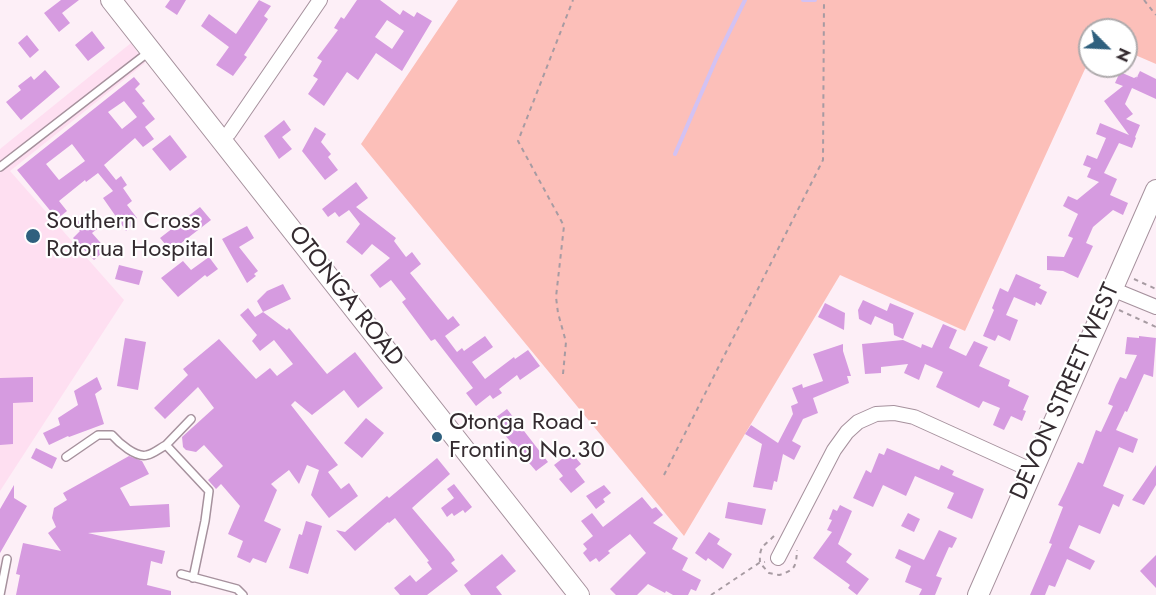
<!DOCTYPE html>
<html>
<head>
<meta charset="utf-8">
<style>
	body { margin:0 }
	#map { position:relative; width:1156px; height:595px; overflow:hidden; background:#fdeff7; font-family:Jost,sans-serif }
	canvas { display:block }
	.north { position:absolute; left:1078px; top:18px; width:60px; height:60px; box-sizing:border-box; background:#fff; border:2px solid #aeaaac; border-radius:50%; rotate:114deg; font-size:16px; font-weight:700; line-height:24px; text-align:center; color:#342b30 }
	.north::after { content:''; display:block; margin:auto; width:21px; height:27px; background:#2f607e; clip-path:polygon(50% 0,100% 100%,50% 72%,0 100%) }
</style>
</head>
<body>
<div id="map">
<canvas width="1156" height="595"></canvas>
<div class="north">N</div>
</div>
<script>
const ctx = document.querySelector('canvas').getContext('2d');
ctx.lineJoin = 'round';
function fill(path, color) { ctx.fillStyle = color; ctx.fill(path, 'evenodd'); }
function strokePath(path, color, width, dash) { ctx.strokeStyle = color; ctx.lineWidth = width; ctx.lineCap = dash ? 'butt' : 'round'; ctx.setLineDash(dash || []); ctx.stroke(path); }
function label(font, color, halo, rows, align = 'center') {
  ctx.font = font + ' Jost,sans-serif'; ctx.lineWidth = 4.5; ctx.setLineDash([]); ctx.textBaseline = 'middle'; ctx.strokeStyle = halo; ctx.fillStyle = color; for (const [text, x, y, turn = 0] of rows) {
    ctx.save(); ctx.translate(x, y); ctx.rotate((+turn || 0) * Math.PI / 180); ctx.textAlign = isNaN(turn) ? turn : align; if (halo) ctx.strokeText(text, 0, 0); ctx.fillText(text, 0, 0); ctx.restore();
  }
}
fill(new Path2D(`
	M131,43L145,63L10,171L124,300L0,491V149Z`), '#fedff1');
fill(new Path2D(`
	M458,0H1156V64L1126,51V30H1090V58L965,331L840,275L684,536L361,144Z`), '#fcbfb9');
strokePath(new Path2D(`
	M803,0H815
	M675,154L717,57L745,0`), '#d3c2f3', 4);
fill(new Path2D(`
	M61,0H79L62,13L70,23L59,32L44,13Z
	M170,0H186L177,15L165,7Z
	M259,0L271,6L264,16L268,19L244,55L247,57L233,76L216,65L229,47L201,26L209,14L236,34Z
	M357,0H380L400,15L403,10L414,17L417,12L432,21L402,71L376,53L358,80L347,72L324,106L308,94L318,79L313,76L322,61L317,58L338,30L334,28L341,17L344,19ZM387,20L404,31L392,49L375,37Z
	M92,31L105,48L88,61L75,45Z
	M27,35L39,50L30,58L18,43Z
	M45,70L60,87L21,120L6,102L21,90L18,86L31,76L34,80Z
	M1140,71L1156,79V99L1132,88L1125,104L1133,114L1126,119L1140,125L1135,137L1136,138L1132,148L1119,143L1104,173L1117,179L1110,195L1128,203L1123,215L1113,210L1093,227L1086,243L1093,246L1078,278L1063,271L1047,270V256L1064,257L1073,238L1068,236L1078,214L1063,206L1068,196L1077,200L1099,182L1087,177L1091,168L1083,165L1087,155L1097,159L1106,138L1096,134L1100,123L1129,135L1104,101L1123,86L1115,83L1120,72L1134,78L1138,76L1136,79Z
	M134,77L140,84L135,89L145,101L142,103L155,119L145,127L154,139L143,147L135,138L104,165L116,180L121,176L127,185L123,188L132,201L127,205L137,218L134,220L136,222L126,231L103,198L113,191L98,173L86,182L85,180L59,201L67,211L57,219L17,170ZM124,101L137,117L122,129L108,112ZM72,144L85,161L59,180L46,164Z
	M284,120L291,130L282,137L292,149L279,159L264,136Z
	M315,127L326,134L321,142L331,154L328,157L338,170L325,180L302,151Z
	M170,135L187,157L170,171L152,149Z
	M356,182L368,198L356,207L396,238L394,241L406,257L412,252L421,264L410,273L448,320L453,316L460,325L445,336L457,352L462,348L464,351L485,336L493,347L472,362L485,379L514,357L515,359L528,350L540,366L520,380L517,375L499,389L502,393L493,399L490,395L476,406L466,393L473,388L435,339L431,341L402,302L406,299L391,280L380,288L370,275L390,258L372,244L362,255L346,242L360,224L349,210L339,217L335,212L328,217L322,209Z
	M200,207L211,220L171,251L160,238Z
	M85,215L97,229L92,233L106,249L94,260L73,238L80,231L74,225Z
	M247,226L254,238L239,247L258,271L254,274L256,276L247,283L222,239Z
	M209,257L218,269L207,277L205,275L178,297L161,278L183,261L191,270Z
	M119,265L143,271L139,285L115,279Z
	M1016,274L1041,285L1039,288L1047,292L1041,305L1036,302L1035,306L1014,297L1006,315L1018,320L1010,341L998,335L995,341L983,336L994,310L992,308L1000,288L1008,292Z
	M283,284L291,299L263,312L287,330L289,328L327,374L355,352L383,388L358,408L344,390L312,415L295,401L291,405L338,465L328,472L341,489L349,483L358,496L329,518L311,495L319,470L307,465L299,484L289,470L271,484L277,490L264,521L281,529L266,563L253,558L250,563L237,557L243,541L228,534L240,506L221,484L216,489L208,480L223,466L204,445L196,452L186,450L183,447L182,437L214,408L198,387L165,419L154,408L188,375L183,369L219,339L256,379L270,368L277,376L293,364L274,340L260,351L252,341L257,335L240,315L248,308L255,317L263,312L257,301L267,291Z
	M863,300L887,311L890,303L914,313L903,339L894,335L893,324L875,316L871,325L859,319L858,310Z
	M825,303L845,313L844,330L818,317Z
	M943,324L957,330L949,348L966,356L974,341L988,347L979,366L1010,380L1008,386L1029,396L1023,410L1026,411L1022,421L1011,416L1004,430L993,425L1000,408L983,401L979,408L936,387L943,372L925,364L919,380L904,373L908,364L881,367V373L865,374L862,344L903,340L921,348L922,344L932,348Z
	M1139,336L1156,338L1153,377L1144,374L1127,412L1125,411L1116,430L1138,439L1133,453L1119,447L1103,486L1124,495L1119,507L1113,504L1100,534L1079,525L1069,548L1095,561L1090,570L1067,559L1055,587L1049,585L1045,595H1030L1052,544L1049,543L1063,507L1058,505L1065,491L1078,462L1083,464L1096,430L1101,432L1113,406L1108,404L1116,385L1120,377L1126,379L1137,355L1125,354L1127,337L1139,338Z
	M125,338L146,342L138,390L117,386Z
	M843,344V351L851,376H847L849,383L813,398L818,413L803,419L792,441L801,446L794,460L783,454L777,482L774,481L772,490L753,487L762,444L745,434L751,425L778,443L793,414L791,406L798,403L792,388L802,384L803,388L823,381L813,354Z
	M33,377V402L13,403V444L0,445V378Z
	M97,377L102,389L95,394L104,424L69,437L68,436L49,445L43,433L60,425L58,418L78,405L74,391Z
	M507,409L548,462L536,471L503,433L505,431L495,418Z
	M366,418L384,433L362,458L344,443Z
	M36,448L57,458L52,469L31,458Z
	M887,448L939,470L941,465L954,471L952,475L984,489L972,519L947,508L954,493L915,476L906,496L883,485L873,507L853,498L866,470L871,473L879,453L884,455Z
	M571,452L581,464L575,469L585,482L571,493L559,479L563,476L554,465Z
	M129,456L142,461L149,474L120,488L130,506L169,504L170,527L88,533L165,551L162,564L151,561L147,585L171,591V595H16L20,575L16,574L23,543L61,551L48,533L56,527L52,518L54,508L67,500L63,493Z
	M437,458L450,474L412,508L451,554L455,560L451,563L458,571L427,595H400L394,588L410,575L416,582L432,569L427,562L429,561L395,518L389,523L388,522L355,551L336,530L345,532L387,496L389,498Z
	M1156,465V485L1144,505L1132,500Z
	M454,484L472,507L465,513L463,510L454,516L452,513L447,517L441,508L454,498L447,489Z
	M14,485V498L27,506L0,553V509Z
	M604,485L611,493L603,499L605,502L596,509L586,496Z
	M642,497L652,509L656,507L663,515L653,523L678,538L672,549L688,558L682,570L701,580L696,591L691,589L688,595H673L666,591L665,593L648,584L637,595H616L610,589L646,553L630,534L608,551L610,553L599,562L596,558L590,562L583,553L587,549L583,544L593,536L581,521L592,513L603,527Z
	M728,502L766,509L762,525L725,518Z
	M840,505L852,511L838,544L852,554L846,562L869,579L857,595L848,588L850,585L813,558L832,532L827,530L832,520L829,519L833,509L837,511Z
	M908,513L920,519L914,532L901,526Z
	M306,521L322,526L308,574L289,568L299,534L302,535Z
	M939,530L957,538L952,548L949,547L936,576L942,578L935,595H919L922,589L905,582L911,566L895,558L899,549L924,560Z
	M709,532L720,539L717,544L732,554L723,569L708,558L706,561L695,553Z
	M502,554L516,571L496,587L502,595H471L464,585Z
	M1156,555V588L1140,571Z`), '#d69be0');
const lane = new Path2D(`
	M0,167L150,51
	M166,445L191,419
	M66,457L98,435H112C119,443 136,458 147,455C153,454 160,448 166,445L209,491L205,521L193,578
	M181,574L237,589L243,595
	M0,595L7,559`);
const street = new Path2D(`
	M221,139L229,133L320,0
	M1112,289L1156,307
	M778,558L834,450L847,432L858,422L876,414L894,413L914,417L1031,470`);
const secondary = new Path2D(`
	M111,0L579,595
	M978,595L1156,190`);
strokePath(lane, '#a6919d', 10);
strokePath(street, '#a6919d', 16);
strokePath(secondary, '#a6919d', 22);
strokePath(new Path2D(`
	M1144,0L1156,15
	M1134,279L1156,289
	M1119,310L1156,327
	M563,374L566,342L558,313L556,297L564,226L518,141L573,0
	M664,475L823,160L824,0
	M774,536C763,547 759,546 760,563L769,573L779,575C796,570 796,566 797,550
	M711,595L759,563L765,562`), '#a79ba2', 2, [4.5, 4.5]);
strokePath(lane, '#fff', 7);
strokePath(street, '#fff', 14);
strokePath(secondary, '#fff', 20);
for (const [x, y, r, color] of [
	[33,236,8,"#2f607e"],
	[437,437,6,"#2f607e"]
]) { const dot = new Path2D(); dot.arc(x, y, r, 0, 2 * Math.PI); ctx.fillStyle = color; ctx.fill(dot); strokePath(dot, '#fff', 2); }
label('24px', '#342b30', '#fff', [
	["Southern Cross",46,222],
	["Rotorua Hospital",46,250],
	["Otonga Road -",449,423],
	["Fronting No.30",449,451]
], 'left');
label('24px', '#342b30', '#fff', [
	["OTONGA ROAD",345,297,52],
	["DEVON STREET WEST",1066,392,-66]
]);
</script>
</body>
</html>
